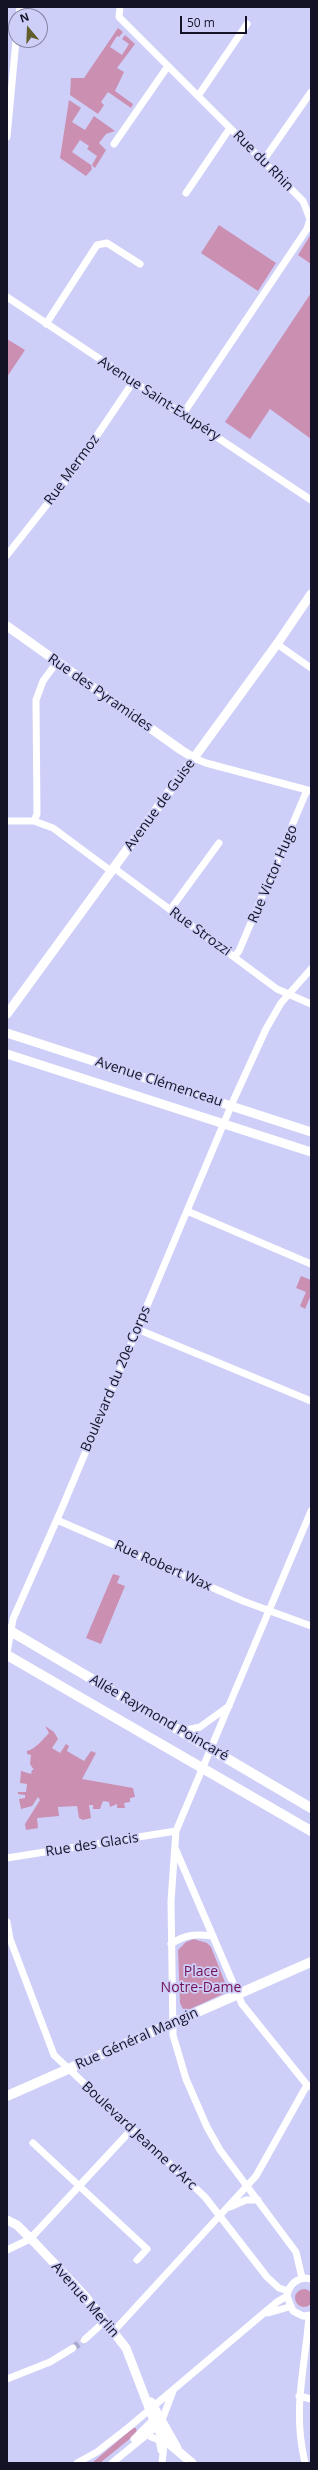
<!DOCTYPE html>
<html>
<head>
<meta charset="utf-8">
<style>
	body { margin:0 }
	#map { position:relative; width:318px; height:2470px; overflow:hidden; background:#cecff8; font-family:"Open Sans",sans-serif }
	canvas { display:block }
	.frame { position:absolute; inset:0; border:8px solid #141325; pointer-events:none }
	.north { position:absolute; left:8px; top:8px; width:40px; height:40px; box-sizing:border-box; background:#cecff8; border:1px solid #8484a4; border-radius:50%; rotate:341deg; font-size:11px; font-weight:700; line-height:16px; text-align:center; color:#141325 }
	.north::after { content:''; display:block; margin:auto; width:14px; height:18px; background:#625e2b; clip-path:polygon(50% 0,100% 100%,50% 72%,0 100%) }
	.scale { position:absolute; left:180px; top:16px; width:67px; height:18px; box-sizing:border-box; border:2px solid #141325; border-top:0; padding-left:5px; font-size:12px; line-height:14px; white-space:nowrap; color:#141325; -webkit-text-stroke:3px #cecff8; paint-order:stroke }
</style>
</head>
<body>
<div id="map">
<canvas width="318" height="2470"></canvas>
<div class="frame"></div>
<div class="north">N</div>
<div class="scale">50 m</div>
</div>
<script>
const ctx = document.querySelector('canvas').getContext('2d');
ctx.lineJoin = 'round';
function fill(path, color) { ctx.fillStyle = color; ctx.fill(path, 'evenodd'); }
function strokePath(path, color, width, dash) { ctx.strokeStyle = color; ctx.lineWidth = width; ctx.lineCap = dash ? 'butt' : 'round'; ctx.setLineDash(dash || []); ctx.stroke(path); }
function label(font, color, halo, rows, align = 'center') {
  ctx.font = font + ' "Open Sans",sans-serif'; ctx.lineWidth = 3.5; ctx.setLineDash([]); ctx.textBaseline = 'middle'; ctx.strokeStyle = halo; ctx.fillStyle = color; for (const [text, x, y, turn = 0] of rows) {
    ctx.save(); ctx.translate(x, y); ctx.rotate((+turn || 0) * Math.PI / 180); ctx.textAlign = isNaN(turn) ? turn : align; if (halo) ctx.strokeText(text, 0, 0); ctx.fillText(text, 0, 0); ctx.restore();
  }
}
fill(new Path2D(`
	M118,28L123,32L119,37L117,36L110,47L122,55L129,44L122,39L125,35L135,44L117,68L124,72L115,91L133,104L131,108L108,92L101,102L104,105L98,114L70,95L71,78H84Z
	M69,100L81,108L72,122L85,130L94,116L115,131L106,134L99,143L106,150L95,168L92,165L97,156L87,149L89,146L80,140L72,152L91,165L92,169L86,176L60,158Z
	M219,225L276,263L258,291L201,253Z
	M311,234V264L298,255Z
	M311,293V439L270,409L250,439L225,422Z
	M7,339L25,350L7,377Z
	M301,1276L311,1280V1295L305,1309L300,1306L306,1292L296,1288Z
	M113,1574L120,1576L117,1583L125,1586L101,1644L86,1638Z
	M45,1726L54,1732L58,1739L52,1748L60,1753L66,1744L69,1746L67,1751L84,1761L91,1751L96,1753L82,1779L133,1788L135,1797L130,1798V1802L124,1803L125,1808H117V1804L110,1807L109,1802L103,1801L100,1809H93V1805H89L91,1818L83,1820L79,1818L77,1806L58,1807L59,1816L37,1818L38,1828L26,1830L25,1824L40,1800L38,1797L32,1806L21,1809L19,1799L25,1798V1795L18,1794V1792H26L27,1784L20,1783L21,1771L31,1774L32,1770H34L30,1764L31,1755L27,1754V1751C37,1748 42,1740 49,1733Z
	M194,1939L207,1943L211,1947L226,1985L223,1994L190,2009H183L180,2003L178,1950L186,1942Z
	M295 2298a9 9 0 1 1 18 0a9 9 0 1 1-18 0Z
	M133,2428H136L137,2433L100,2463H92Z`), '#cb8fb1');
strokePath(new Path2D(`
	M73,2348L84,2340`), '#a9a9ce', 7, [7, 3.5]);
strokePath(new Path2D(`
	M120,7L119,17L303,201L310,219L307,229L183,414
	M19,16L20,7
	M198,96L247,24
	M7,137L16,40
	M114,144L168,66
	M263,161L311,92
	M186,193L230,128
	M7,297L311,500
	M46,324L97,245L107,243L140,264
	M7,555L71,474L133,382
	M277,644L311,668
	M194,758L206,763L311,791
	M7,821H34L53,828L111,871
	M34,821L37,814L36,700L43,681L57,662
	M114,868L277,989L311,1004
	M170,910L219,843
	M234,957L239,951L307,790
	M187,1211L311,1264
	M137,1329L311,1401
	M57,1520L243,1601L311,1626
	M7,1653L13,1619L62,1508L234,1099L266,1029L281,1003L311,969
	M182,1731L200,1727L229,1706
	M175,1848L242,2004L307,2085L311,2087
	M7,1858L176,1831
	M7,1922L10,1939L54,2055L205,2197L267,2277L279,2288L288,2291
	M171,1944C186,1934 195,1934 213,1936
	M33,2143L147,2249L137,2260
	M230,2207L246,2200H258
	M7,2250L30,2239L132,2129
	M302,2278L296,2252L220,2150L207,2127L186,2079L173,2035L171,1901L176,1831L311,1511
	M311,2279C298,2276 289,2284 287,2296L293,2311L303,2316L311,2315
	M268,2313L289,2307
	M113,2332L256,2176L307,2085
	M84,2340L105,2321
	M7,2379L50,2362L73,2348
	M299,2396L311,2399
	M151,2437L159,2440L161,2450
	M134,2439L152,2421
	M77,2463L97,2452L129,2427L277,2302L287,2296
	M112,2463L150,2432L162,2420L173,2391
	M162,2463L165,2436
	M305,2463C292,2408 305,2370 309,2316`), '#fff', 7);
strokePath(new Path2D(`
	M7,626L181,750L194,758
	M7,1014L277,644L311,594
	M7,1033L311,1132
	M7,1054L311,1152
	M7,2220L17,2225L35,2243L85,2296L126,2348L156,2426L165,2440L192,2463
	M151,2402L177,2448`), '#fff', 9);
strokePath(new Path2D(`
	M7,1629L311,1808
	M7,1655L311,1831
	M7,2096L311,1962`), '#fff', 10);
label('14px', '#141325', '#cecff8', [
	["Rue du Rhin",263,161,45],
	["Avenue Saint-Exupéry",159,399,33],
	["Rue Mermoz",72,470,-54],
	["Rue des Pyramides",100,693,35],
	["Avenue de Guise",160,805,-54],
	["Rue Victor Hugo",273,874,-67],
	["Rue Strozzi",200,932,36],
	["Avenue Clémenceau",159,1082,18],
	["Boulevard du 20e Corps",116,1379,-67],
	["Rue Robert Wax",163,1566,24],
	["Allée Raymond Poincaré",159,1718,30],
	["Rue des Glacis",92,1845,-9],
	["Rue Général Mangin",137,2039,-24],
	["Boulevard Jeanne d'Arc",139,2136,43],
	["Avenue Merlin",85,2300,49]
]);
label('14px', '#721153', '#cecff8', [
	["Place",201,1972],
	["Notre-Dame",201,1988]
]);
</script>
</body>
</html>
